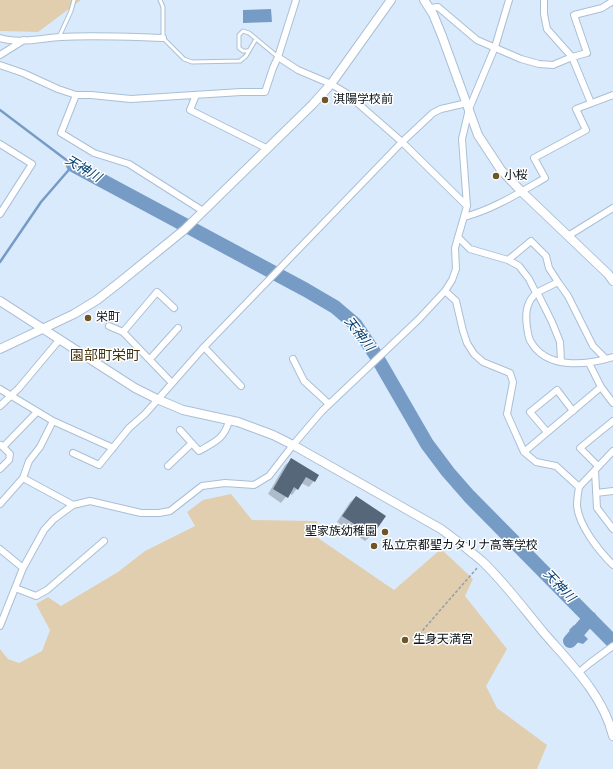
<!DOCTYPE html>
<html>
<head>
<meta charset="utf-8">
<style>
	body { margin:0 }
	canvas { display:block; background:#daeafd }
</style>
</head>
<body>
<canvas width="613" height="769"></canvas>
<script>
const ctx = document.querySelector('canvas').getContext('2d');
ctx.lineJoin = 'round';
function fill(path, color) { ctx.fillStyle = color; ctx.fill(path, 'evenodd'); }
function strokePath(path, color, width, dash) { ctx.strokeStyle = color; ctx.lineWidth = width; ctx.lineCap = dash ? 'butt' : 'round'; ctx.setLineDash(dash || []); ctx.stroke(path); }
function label(font, color, halo, rows, align = 'center') {
  ctx.font = font + ' Lora,"Noto Sans JP",serif'; ctx.lineWidth = 3; ctx.setLineDash([]); ctx.textBaseline = 'middle'; ctx.strokeStyle = halo; ctx.fillStyle = color; for (const [text, x, y, turn = 0] of rows) {
    ctx.save(); ctx.translate(x, y); ctx.rotate((+turn || 0) * Math.PI / 180); ctx.textAlign = isNaN(turn) ? turn : align; if (halo) ctx.strokeText(text, 0, 0); ctx.fillText(text, 0, 0); ctx.restore();
  }
}
fill(new Path2D(`
	M0,0H81L38,32L0,31Z
	M231,494L252,520L317,521L318,538L394,590L441,549L473,579L465,596L507,649L486,686L497,708L547,745L537,769H0V649L8,659L19,663L42,651L50,630L36,604L48,597L61,606L118,572L145,551L195,526L187,512L203,500Z`), '#e0ceae');
fill(new Path2D(`
	M271,9L272,22L243,23V10Z
	M574,625L588,639L583,644L576,642L573,644L569,640L571,637V632L569,630Z`), '#769cc6');
fill(new Path2D(`
	M291,460L318,476L309,487L301,483L292,495L289,493L281,503L268,494L285,465Z
	M356,497L384,516L371,536L365,541L337,522L350,502Z`), '#0003');
strokePath(new Path2D(`
	M0,110L73,165L41,202L0,262`), '#769cc6', 2.5);
strokePath(new Path2D(`
	M73,165L306,290L335,307L355,324L375,354L427,444L448,472L469,496L613,642
	M570,641L590,618`), '#769cc6', 14);
fill(new Path2D(`
	M291,458L319,475L315,482L306,477L298,490L294,487L288,498L273,489Z
	M356,496L386,516L372,536L342,516Z`), '#56677a');
const lane = new Path2D(`
	M160,0L163,7V38L184,59L192,62L240,61L246,56L256,39
	M59,37L71,11L74,0
	M249,51H243L239,48V35L243,31L249,33L278,57`);
const street = new Path2D(`
	M429,8L438,7L477,40L521,59L539,64L553,65L572,57L547,29L544,14V0
	M0,38C19,44 42,38 61,37C95,35 130,37 163,38
	M0,55L24,40
	M278,57L298,70L331,84L346,93L402,142L467,206
	M0,65L23,73L58,89L76,95H91L131,99L241,92H265L273,68L278,57L296,0
	M76,95L61,133L94,153L129,164L203,211
	M196,95L190,110L268,149
	M591,103L572,57L587,53L574,15L602,8L613,1
	M0,144L32,164L0,214
	M464,217C492,210 519,193 545,178L534,158L586,130L576,109L613,95
	M568,236L613,208
	M458,237L470,249L508,260L519,266L529,279L536,293C534,296 530,299 529,303C526,309 526,320 527,327C528,332 528,338 531,342C547,370 587,365 613,357
	M508,260L531,241L546,256L549,268L558,282
	M445,291L456,301L463,331L467,343L474,354L483,362L510,373L513,382L507,414L515,432L524,452L536,462L556,466L579,487
	M537,292L552,322L560,342L561,361
	M536,293L558,282L568,296L593,346L606,359
	M109,326L123,332L172,383
	M123,332L157,292L174,308
	M204,347L241,386
	M150,359L178,328
	M293,359L304,381L329,404
	M589,363L601,387
	M0,389L53,421L113,448
	M0,406L19,388L60,339
	M180,430L199,451C215,442 224,439 229,421
	M547,432L530,412L557,390L573,411
	M3,447L37,412
	M613,451L579,487C578,493 577,500 577,506C579,526 599,551 613,565
	M524,452L601,387L613,403
	M73,453L99,465L129,428L145,414L204,347L402,142L433,113L441,109L467,103
	M168,466L192,443
	M598,466L580,448L613,421
	M0,469L9,460L10,454L1,445
	M595,471L597,508L613,529
	M23,478L73,505
	M596,493L613,491
	M0,504L23,478L29,461L40,447L53,421
	M0,549L23,568
	M15,588L36,596L47,590L104,541
	M0,626L23,568L44,530L54,519L73,505L90,501L141,513H159L170,511L202,486L225,483L254,485L269,476L293,445L322,411L419,319L445,291L452,280L456,269L455,248L467,206L462,139L469,109L495,47L509,0
	M578,673L590,663L613,646`);
const secondary = new Path2D(`
	M424,0L433,14L442,36L478,135L501,170L522,192L608,274L613,281
	M0,301L135,388L157,399L183,410L238,422L273,435L293,445L441,529C455,539 469,550 482,561C505,583 524,609 544,633C571,664 603,695 613,736
	M0,349L74,314L97,300L120,282L184,230L313,104L331,84L391,0`);
strokePath(lane, '#abbfd4', 5);
strokePath(street, '#abbfd4', 8);
strokePath(secondary, '#abbfd4', 10);
strokePath(new Path2D(`
	M416,638L477,568`), '#919ead', 1.5, [3, 2]);
strokePath(lane, '#fff', 3);
strokePath(street, '#fff', 6);
strokePath(secondary, '#fff', 8);
for (const [x, y, r, color] of [
	[325,100,4,"#6e5626"],
	[496,176,4,"#6e5626"],
	[88,318,4,"#6e5626"],
	[385,532,4,"#6e5626"],
	[374,546,4,"#6e5626"],
	[405,640,4,"#6e5626"]
]) { const dot = new Path2D(); dot.arc(x, y, r, 0, 2 * Math.PI); ctx.fillStyle = color; ctx.fill(dot); strokePath(dot, '#fff', 1.5); }
label('12px', '#0b1219', '#fff', [
	["淇陽学校前",333,100],
	["小桜",504,176],
	["栄町",96,318],
	["聖家族幼稚園",377,532,"right"],
	["私立京都聖カタリナ高等学校",382,546],
	["生身天満宮",413,640]
], 'left');
label('italic 13px', '#003c6f', '#fff', [
	["天神川",83,169,31],
	["天神川",359,334,52],
	["天神川",559,586,46]
]);
label('14px', '#46330c', '#fff', [
	["園部町栄町",105,356]
]);
</script>
</body>
</html>
